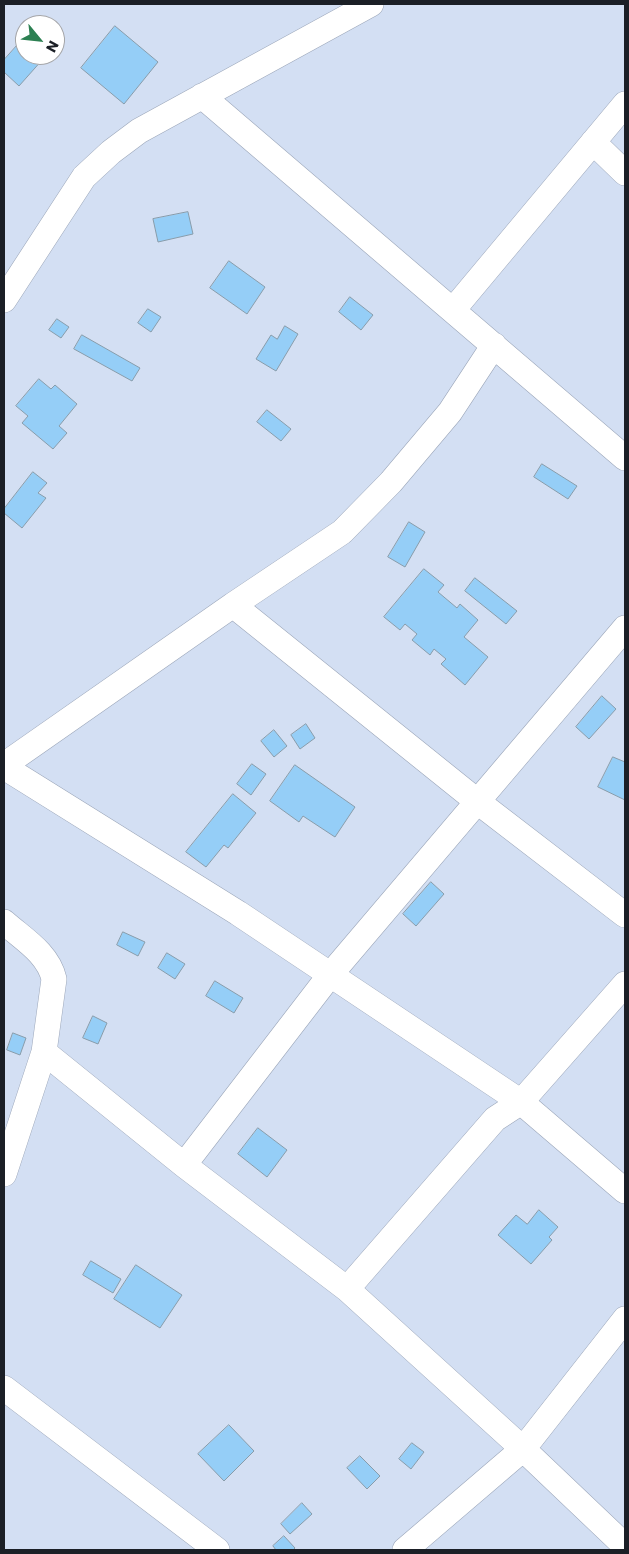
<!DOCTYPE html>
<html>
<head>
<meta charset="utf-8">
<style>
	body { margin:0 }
	#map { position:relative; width:629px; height:1554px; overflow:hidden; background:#d3dff3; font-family:Poppins,sans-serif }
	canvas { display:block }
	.frame { position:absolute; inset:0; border:5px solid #1b1f26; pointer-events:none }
	.north { position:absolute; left:15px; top:15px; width:50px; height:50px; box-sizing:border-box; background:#fff; border:1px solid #a4a5a8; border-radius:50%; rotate:118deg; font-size:14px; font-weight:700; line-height:20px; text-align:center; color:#1b1f26 }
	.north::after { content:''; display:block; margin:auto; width:18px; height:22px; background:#2c8052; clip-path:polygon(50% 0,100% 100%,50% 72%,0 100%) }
</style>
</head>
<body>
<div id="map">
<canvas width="629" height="1554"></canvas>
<div class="frame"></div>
<div class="north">N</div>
</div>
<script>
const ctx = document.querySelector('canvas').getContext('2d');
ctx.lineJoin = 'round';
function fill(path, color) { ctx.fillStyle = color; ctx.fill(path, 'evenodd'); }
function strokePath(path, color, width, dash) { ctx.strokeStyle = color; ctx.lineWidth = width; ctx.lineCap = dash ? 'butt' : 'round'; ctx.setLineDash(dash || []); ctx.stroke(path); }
const building = new Path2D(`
	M115,26L158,62L124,104L81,68Z
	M22,40L25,43V55H38L43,59L19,86L4,72V60Z
	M188,212L193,234L158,242L153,219Z
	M229,261L265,287L247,314L210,288Z
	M350,297L373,315L361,330L339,312Z
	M148,309L161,317L151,332L138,323Z
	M57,319L69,327L61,338L49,330Z
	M285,326L298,334L276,371L256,359L271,335L277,339Z
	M82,335L140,368L132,381L74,349Z
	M39,379L51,389L55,385L77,404L59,426L67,433L53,449L22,423L28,416L16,406Z
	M267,410L291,429L281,441L257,422Z
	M542,464L577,486L568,499L534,477Z
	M33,472L47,483L38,493L46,498L22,528L4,513V509Z
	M409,522L425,532L405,567L388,557Z
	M424,569L444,585L438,592L457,608L460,604L478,620L464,637L488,657L465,685L441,664L446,659L434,649L430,655L412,640L417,634L405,624L400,630L384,617Z
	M475,578L517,611L506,624L465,591Z
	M602,696L616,709L589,739L576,727Z
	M306,724L315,738L300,749L291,735Z
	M274,730L287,746L274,757L261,741Z
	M613,757L625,762V800L598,787Z
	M252,764L266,774L251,795L237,784Z
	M295,765L355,807L335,837L303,816L299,822L270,801Z
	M233,794L256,813L228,848L224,845L206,867L186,852Z
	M431,882L444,894L416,926L403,914Z
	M123,932L145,942L138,956L117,945Z
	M167,953L185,964L175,979L158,968Z
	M215,981L243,998L234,1013L206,996Z
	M93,1016L107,1023L98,1044L83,1038Z
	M13,1033L26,1038L20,1055L7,1050Z
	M258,1128L287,1150L267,1177L238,1154Z
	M539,1210L558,1227L549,1237L552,1240L531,1264L498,1235L516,1215L527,1224Z
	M91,1261L121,1279L113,1293L83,1275Z
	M136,1265L182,1295L160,1328L114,1299Z
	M229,1425L254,1451L224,1481L198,1454Z
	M412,1443L424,1452L411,1469L399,1459Z
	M360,1456L380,1476L367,1489L347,1468Z
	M302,1503L312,1514L290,1534L281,1524Z
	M284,1536L295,1548L293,1550H276L273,1546Z`);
fill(building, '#95cef7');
strokePath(building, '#889caa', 1);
const minor = new Path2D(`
	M202,96L625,458
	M593,142L625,173
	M4,300L84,177L111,152L139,131L371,4
	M453,310L625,104
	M233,605L342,532L391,482L450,412L494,345
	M4,765L233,605L478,802L625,915
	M4,767L238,913L521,1102L625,1191
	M4,922C23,939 48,953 54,979L44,1052L4,1174
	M44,1052L184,1165L347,1289L523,1449L625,1546
	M184,1165L330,975L625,628
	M347,1289L495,1119L521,1102L625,984
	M4,1388L217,1550
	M405,1550L523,1449L625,1319`);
strokePath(minor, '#9ba6b9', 26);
strokePath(minor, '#fff', 25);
</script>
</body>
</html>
